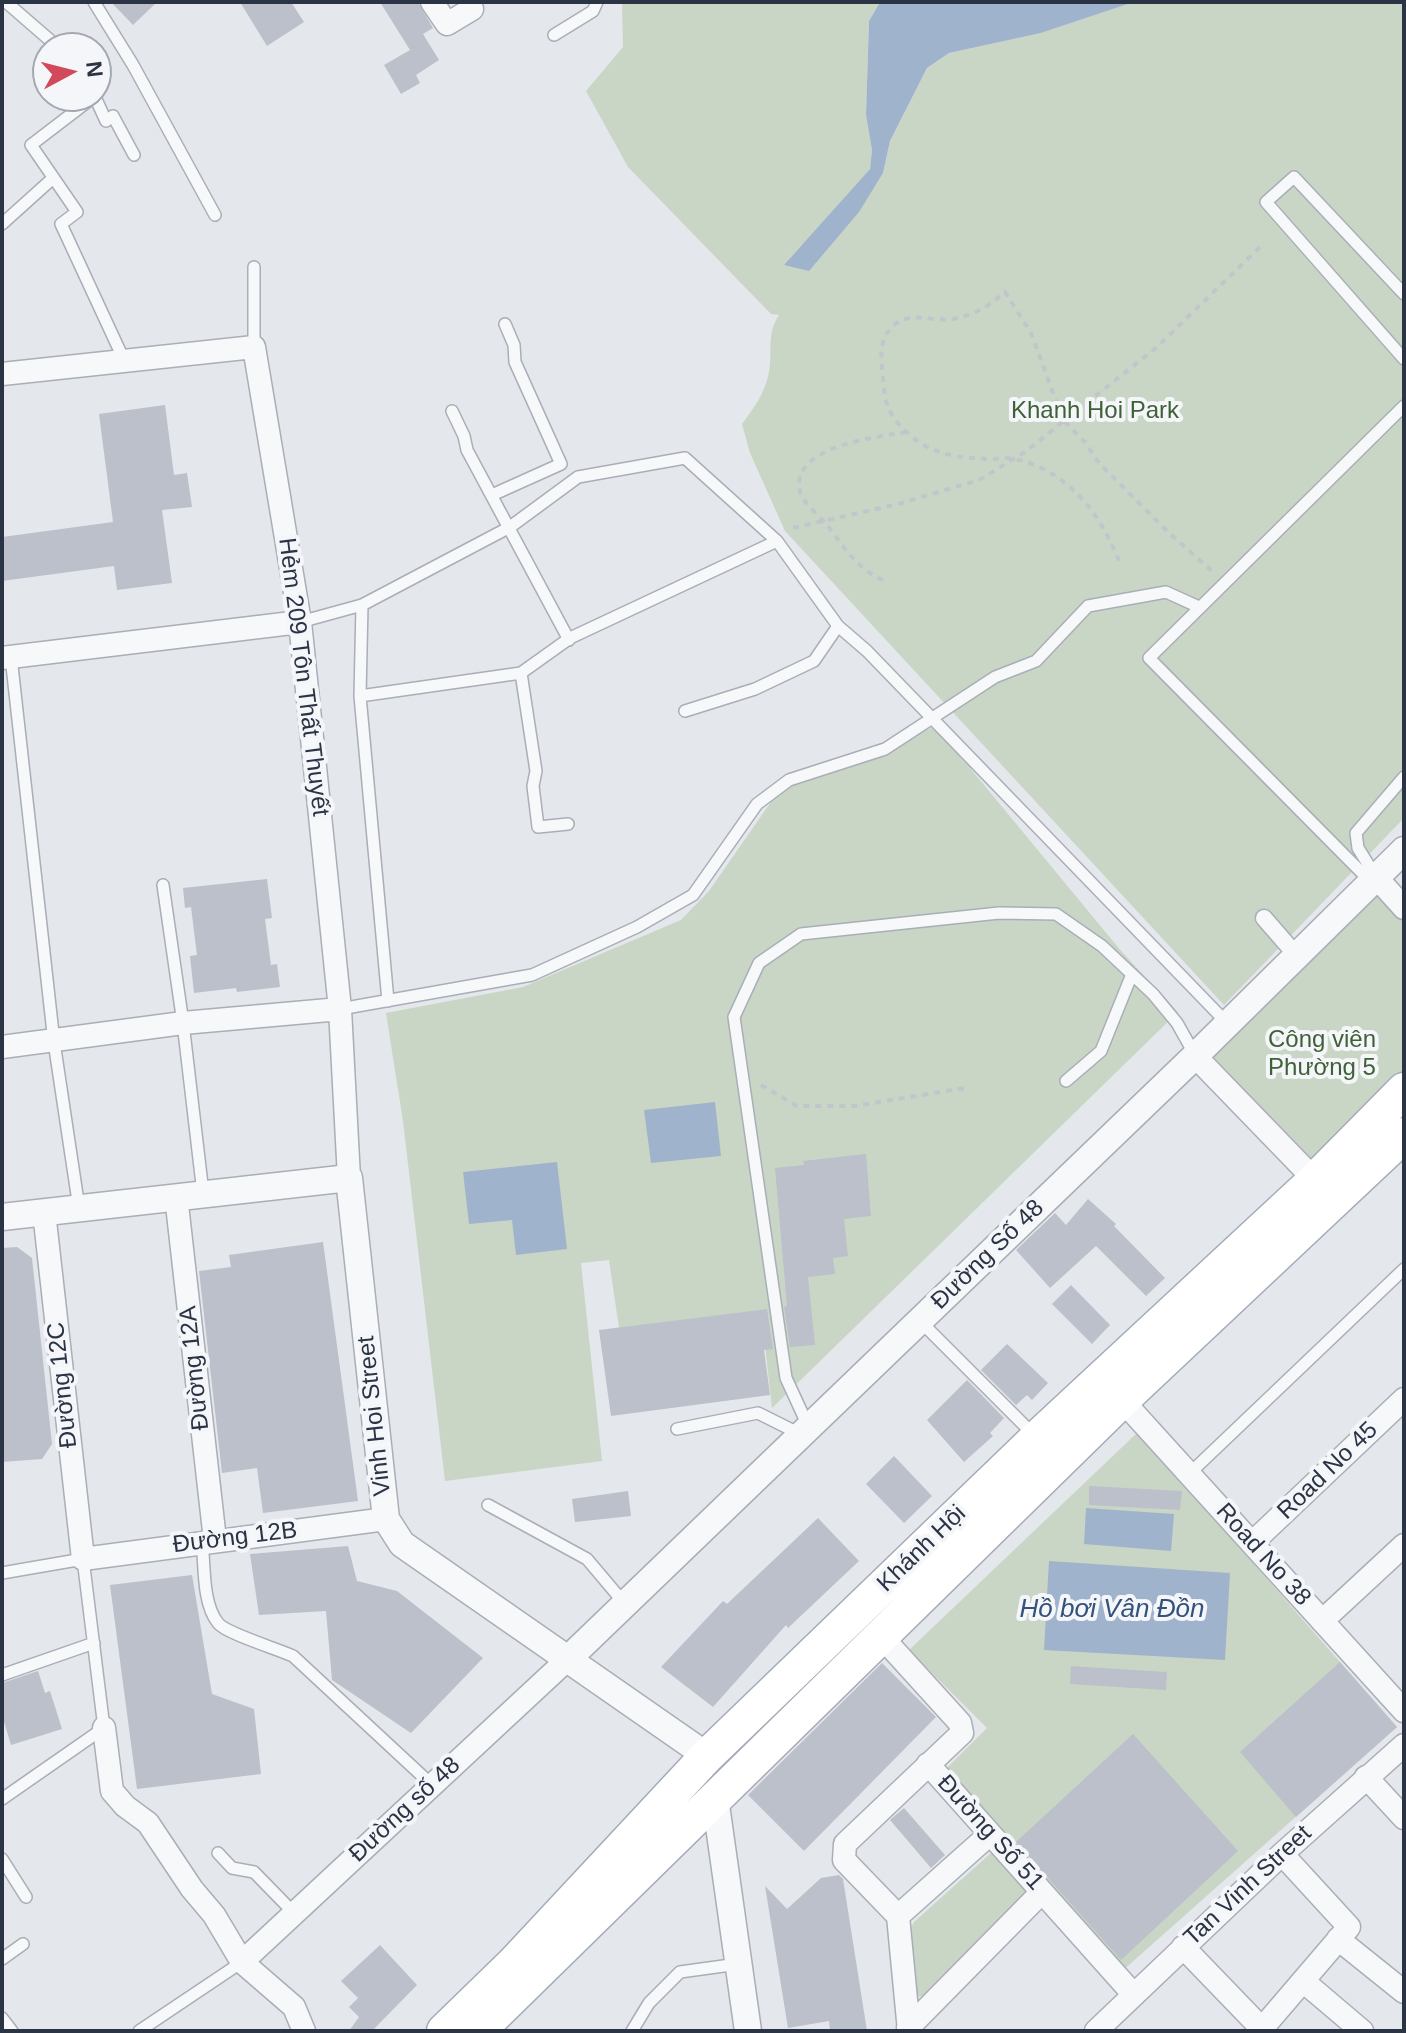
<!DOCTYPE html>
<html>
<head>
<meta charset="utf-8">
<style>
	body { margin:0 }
	#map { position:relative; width:1406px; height:2033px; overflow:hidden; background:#e4e7ec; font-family:Helvetica,sans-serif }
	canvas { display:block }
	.frame { position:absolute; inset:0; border:4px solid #2b3445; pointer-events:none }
	.north { position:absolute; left:32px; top:32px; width:80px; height:80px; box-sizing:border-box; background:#f4f6f9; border:2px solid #a4a8b1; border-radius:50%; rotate:83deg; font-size:22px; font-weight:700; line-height:32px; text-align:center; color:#2b3445 }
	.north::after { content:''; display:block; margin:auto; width:28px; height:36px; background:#d1495b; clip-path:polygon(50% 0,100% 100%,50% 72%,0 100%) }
</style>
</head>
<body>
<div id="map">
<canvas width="1406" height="2033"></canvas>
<div class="frame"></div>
<div class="north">N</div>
</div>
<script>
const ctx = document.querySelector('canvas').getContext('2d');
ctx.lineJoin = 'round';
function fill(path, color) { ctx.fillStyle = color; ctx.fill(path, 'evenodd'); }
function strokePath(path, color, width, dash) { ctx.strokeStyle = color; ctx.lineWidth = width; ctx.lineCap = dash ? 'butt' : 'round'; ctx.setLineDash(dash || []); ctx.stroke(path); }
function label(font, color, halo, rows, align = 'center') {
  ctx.font = font + ' Helvetica,sans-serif'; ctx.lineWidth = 8; ctx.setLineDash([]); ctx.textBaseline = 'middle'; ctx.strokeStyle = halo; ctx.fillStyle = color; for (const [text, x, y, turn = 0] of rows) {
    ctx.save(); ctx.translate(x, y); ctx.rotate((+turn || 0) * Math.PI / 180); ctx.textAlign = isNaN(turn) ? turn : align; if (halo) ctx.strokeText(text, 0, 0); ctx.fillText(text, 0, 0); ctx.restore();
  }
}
fill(new Path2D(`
	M622,2H880L869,21L866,115L872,150L870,169L807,241L787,260L874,185L883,173L890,141L927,68L949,53L1041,33L1134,2H1404V818L1224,1005L785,531L750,453L742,424C754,408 765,393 769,372C773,350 766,335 779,315L771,314L628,167L586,91L623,47Z
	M936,726L964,762L969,761L970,768L1122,952L1178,1012L772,1408L761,1310L619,1328L609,1260L581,1263L602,1461L445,1481L403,1121L386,1013L523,987L681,920L709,891L773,799L805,776L869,755Z
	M1373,889L1404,922V1087L1320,1169L1206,1055Z
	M1138,1432L1397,1727L1121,1972L944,1771L987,1728L909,1650Z
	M991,1853H998L1032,1892L925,1996L915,1997L909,1932L914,1922Z`), '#c9d6c5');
fill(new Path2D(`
	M880,2H1134L1041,33L949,53L927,68L890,141L883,173L859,212L809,271L784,265L870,169L872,150L866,115L869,21Z
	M715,1102L721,1156L651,1163L644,1110Z
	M557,1162L567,1249L516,1255L512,1220L469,1224L463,1172Z
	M1086,1508L1174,1514L1171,1551L1084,1544Z
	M1049,1561L1230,1573L1225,1660L1044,1650Z`), '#9fb4cc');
fill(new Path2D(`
	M111,2H157L133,25Z
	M240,2H291L304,22L267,46Z
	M380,2H418L433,28L423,34L439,60L416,75L420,83L401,94L384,65L410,50Z
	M165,405L174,475L187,473L192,507L162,510L172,583L117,590L114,566L2,581V537L113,522L99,414Z
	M267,879L272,918L265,919L271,965L277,964L280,987L237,992L236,988L194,993L190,956L197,955L191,907L185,908L183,888Z
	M866,1154L871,1216L844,1219L848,1256L833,1258L835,1274L808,1277L815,1345L790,1347L784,1307L787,1306L775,1168L804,1165L803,1161Z
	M1088,1199L1116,1224L1114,1226L1165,1278L1146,1296L1096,1246L1050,1288L1016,1250L1055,1213L1066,1225Z
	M323,1242L358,1501L263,1513L257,1468L222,1473L199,1271L231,1267L229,1255Z
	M17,1247L32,1258L52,1444L42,1459L2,1462V1248Z
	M1071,1285L1110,1325L1092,1344L1052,1304Z
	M767,1309L773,1349L764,1350L770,1395L611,1416L599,1330Z
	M1007,1344L1048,1383L1032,1400L1027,1395L1016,1405L981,1370Z
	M967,1380L1004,1418L990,1433L993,1436L964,1462L927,1420Z
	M894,1456L932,1496L904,1523L866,1484Z
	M1089,1486L1182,1491L1180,1510L1089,1505Z
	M628,1491L631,1516L575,1522L572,1499Z
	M818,1518L859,1561L788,1628L786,1625L713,1707L661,1667L723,1601L727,1604Z
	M348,1546L357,1581L397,1591L483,1658L411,1733L332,1680L326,1611L259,1615L250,1554Z
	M192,1575L212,1694L254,1709L261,1774L137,1789L110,1585Z
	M1340,1662L1397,1727L1296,1817L1240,1752Z
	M882,1663L936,1717L804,1851L748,1795Z
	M1071,1666L1167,1672L1166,1690L1070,1684Z
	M38,1671L45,1693L50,1691L62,1729L11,1745L2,1715V1683Z
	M1133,1734L1238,1851L1121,1960L1016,1842Z
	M904,1808L945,1855L931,1868L890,1820Z
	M839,1875L843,1879L867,2031H830L829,2021L788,2028L765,1886L787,1909L821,1878Z
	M380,1945L417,1985L372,2031H349L359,2017L349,2007L358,1998L341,1981Z`), '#bbc0ca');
const service = new Path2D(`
	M6,2L59,48
	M94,2L133,65L215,215
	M554,35L593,11L597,2
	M95,96L31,145L77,212L61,224L124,360
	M95,97L106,121L113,116L134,155
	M2,224L52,179
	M254,267V347
	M1404,294L1294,177L1266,202L1404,359
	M452,411L464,436L467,450L569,640
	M492,495L561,464L515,362L514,345L505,324
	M362,605L360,696L388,1001
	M300,622L362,605L510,527L578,477L685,458L777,541L838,626L867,651L1227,1023
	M11,657L54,1042L79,1208
	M521,673L536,771L533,786L538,827L568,824
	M360,696L521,673L570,638L777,541
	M685,711L755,689L814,661L838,626
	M1376,877L1358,848L1356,833L1404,777
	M1371,882L1149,658L1404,406
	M163,885L183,1023L203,1193
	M340,1009L532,975L637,927L693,895L757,804L789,780L885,749L995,677L1036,661L1088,606L1166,592L1199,607
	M1066,1081L1101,1051L1132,974
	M920,1321L1035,1436
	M809,1428L786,1378L734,1017L759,963L801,934L999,913L1056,914L1102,946L1153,994L1177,1023L1195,1055
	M677,1429L758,1413L800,1434
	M1189,1474L1404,1269
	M488,1505L587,1559L625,1604
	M202,1542C205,1566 202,1603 218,1623C225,1633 278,1649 293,1656L432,1785
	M2,1573L83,1559L104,1728L2,1799
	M2,1675L94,1643
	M218,1853L232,1868L254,1872L294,1913
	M2,1859L26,1897
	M2,1959L23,1944
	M2,2018L12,2031
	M139,2031L242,1962
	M632,2031L649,2003L680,1972L738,1964`);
const pedestrian = new Path2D(`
	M1264,918L1297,956`);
const minor = new Path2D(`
	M432,2L447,24L472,9
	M2,374L254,347L300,622L340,1009L349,1178
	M2,658L300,622
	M1376,877L1404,908
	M2,1047L183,1023L340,1009
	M1195,1056L1315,1180
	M176,1196L215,1540
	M44,1212L83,1559L386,1519
	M1122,1400L1404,1711
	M1252,1543L1404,1399
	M1322,1621L1404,1545
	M881,1636L960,1723L962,1733L845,1844L844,1860L898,1916L909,2031
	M104,1728L112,1791L125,1806L148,1823L192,1889L214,1915L242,1962L294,2007L304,2031
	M928,1764L1134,1995
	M1366,1777L1404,1818
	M898,1916L990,1834
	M1338,1939L1404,1992
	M1183,1947L1264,2031
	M242,1962L569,1658
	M1303,1981L1362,2031
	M908,2028L1042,1892
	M1096,2031L1282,1854L1404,1745
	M1260,2031L1349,1927L1282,1854`);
const tertiary = new Path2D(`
	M2,1217L349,1178L386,1519L402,1544L707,1756
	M569,1658L1195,1056L1404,850
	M715,1798L748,2031`);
const primary = new Path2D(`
	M444,2031L513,1964L707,1756L1037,1438L1315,1180L1404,1090
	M478,2031L1122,1400L1404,1135`);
strokePath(service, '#a9aeb7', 14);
strokePath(pedestrian, '#a9aeb7', 19);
strokePath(minor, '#a9aeb7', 25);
strokePath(tertiary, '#a9aeb7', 29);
strokePath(primary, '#a3abb8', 37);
strokePath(new Path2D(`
	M793,528L898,504L979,480L1025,452L1157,347L1262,245
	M1119,561C1104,525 1087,497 1054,475C1043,468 1027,461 1014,459C1007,457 998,459 990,459C961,458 932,455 910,435C888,415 885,406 883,377C881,358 878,340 893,326C910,310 931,322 952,319C973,316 989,306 1005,292L1031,333L1063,420L1085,442L1099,463L1168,532L1214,573
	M883,580C858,570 843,546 827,525C819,515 803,503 800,492C789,446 877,437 907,432
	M761,1085L797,1106H855L965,1088`), '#c2c5cb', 4, [6, 6]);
strokePath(service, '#f7f8fa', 11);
strokePath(pedestrian, '#f7f8fa', 16);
strokePath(minor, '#f7f8fa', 22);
strokePath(tertiary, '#f7f8fa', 26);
strokePath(primary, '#fff', 34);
label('24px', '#3f6138', '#f4f6f9', [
	["Khanh Hoi Park",1095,411],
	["Công viên",1322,1040],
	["Phường 5",1322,1068]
]);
label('24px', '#2b3445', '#f4f6f9', [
	["Hẻm 209 Tôn Thất Thuyết",303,677,83],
	["Đường Số 48",988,1255,-44],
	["Đường 12A",195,1368,-96],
	["Đường 12C",63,1385,-96],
	["Vinh Hoi Street",375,1416,-96],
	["Road No 45",1328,1471,-44],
	["Đường 12B",235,1538,-7],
	["Khánh Hội",922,1549,-44],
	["Road No 38",1263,1555,48],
	["Đường số 48",405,1810,-43],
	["Đường Số 51",990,1833,48],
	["Tan Vinh Street",1248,1886,-43]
]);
label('italic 26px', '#34527a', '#f4f6f9', [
	["Hồ bơi Vân Đồn",1112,1610]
]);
</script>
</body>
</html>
